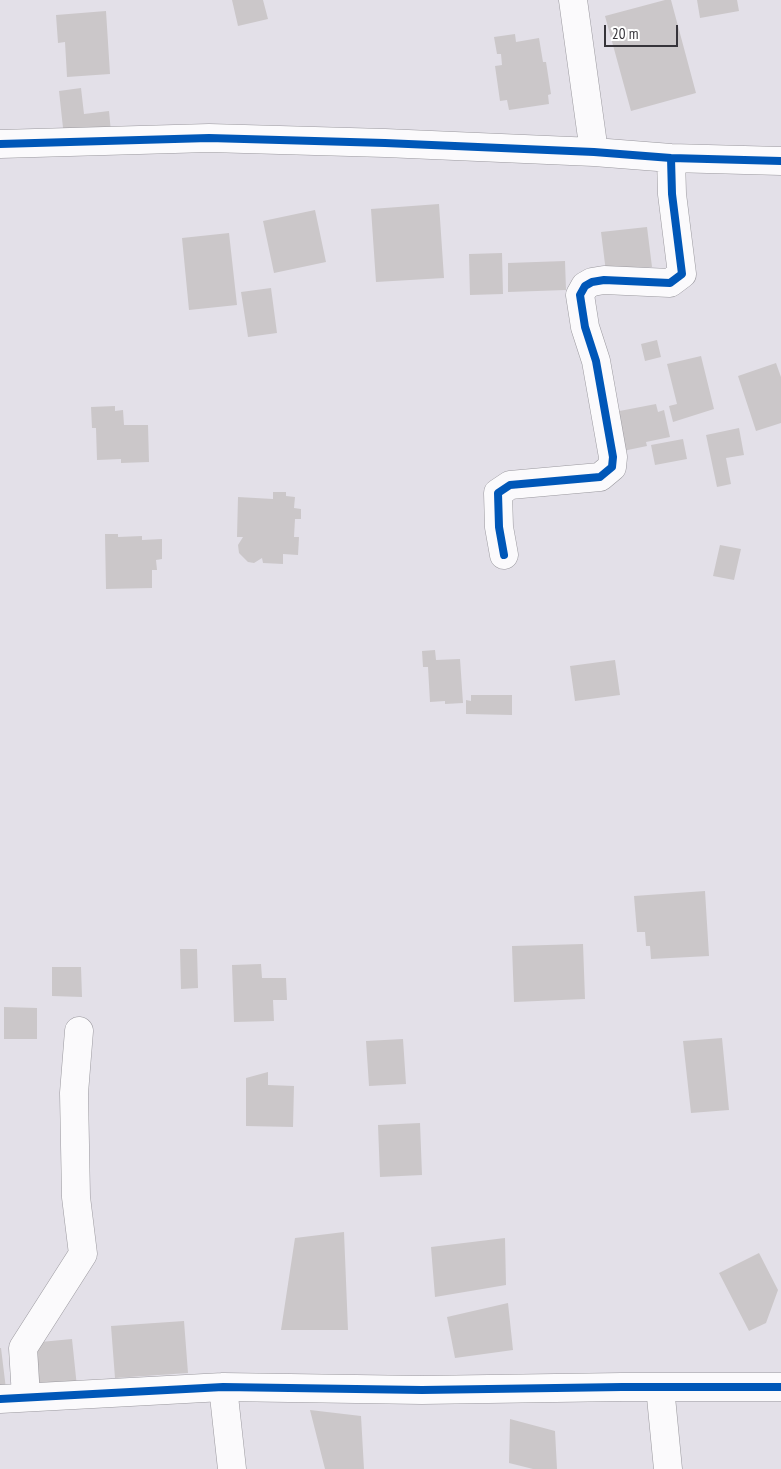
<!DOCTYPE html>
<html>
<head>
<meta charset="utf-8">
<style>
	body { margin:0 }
	#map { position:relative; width:781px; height:1469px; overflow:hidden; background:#e3e0e8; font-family:"PT Sans Narrow",sans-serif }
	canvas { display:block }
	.scale { position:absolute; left:604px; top:25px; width:74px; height:22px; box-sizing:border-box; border:2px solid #36343a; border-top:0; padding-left:6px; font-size:15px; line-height:18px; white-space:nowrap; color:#36343a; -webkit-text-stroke:4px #fff; paint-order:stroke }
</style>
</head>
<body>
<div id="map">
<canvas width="781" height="1469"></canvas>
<div class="scale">20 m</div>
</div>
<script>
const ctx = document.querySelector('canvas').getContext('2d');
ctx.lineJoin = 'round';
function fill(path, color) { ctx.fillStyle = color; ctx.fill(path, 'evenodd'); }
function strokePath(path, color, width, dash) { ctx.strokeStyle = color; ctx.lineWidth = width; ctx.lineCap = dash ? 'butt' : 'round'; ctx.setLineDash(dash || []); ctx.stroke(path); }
fill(new Path2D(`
	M232,0H263L268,19L238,26Z
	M665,0H671L696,93L631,111L605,16Z
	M697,0H737L739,11L700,18Z
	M106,11L110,74L67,77L65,42L58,43L56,15Z
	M515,34L516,42L539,38L543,62H546L551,94L548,95L549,104L509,110L507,100L500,101L495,66L502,65L501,54H497L494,37Z
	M81,88L84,114L109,111L111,132L64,137L59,91Z
	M439,204L444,278L376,282L371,209Z
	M315,210L326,262L274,273L263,221Z
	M647,227L652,267L606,272L601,232Z
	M229,233L237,305L189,310L182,238Z
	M502,253L503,294L470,295L469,254Z
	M565,261L566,290L508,292V263Z
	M271,288L277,333L248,337L241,292Z
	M657,340L661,357L645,361L641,344Z
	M701,356L714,409L673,422L669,406L677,404L667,364Z
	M776,363L781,377V423L756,431L738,376Z
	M656,404L658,412L664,410L670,437L646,442L647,446L618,452L609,413Z
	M115,406V411L123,410L124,425H148L149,462L121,463V459L97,460L96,428H92L91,407Z
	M739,428L744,455L726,458L731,484L717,487L706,435Z
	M683,439L687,459L655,465L651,445Z
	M273,492H286V496L295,497L294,508L301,509V519H295L294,537H299L298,555L283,554V564L263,563L262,558L254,563L248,562L239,553L238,545L243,537H237L238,497L273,499Z
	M105,534H118V537L142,536V540L162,539V559L156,560L157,570H152V588L106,589Z
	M720,545L741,549L734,580L713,576Z
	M435,650L436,660L460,659L463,703L445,704V701L430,702L428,667H423L422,651Z
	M615,660L620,695L575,701L570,666Z
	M471,695H512V715L466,714V700L471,701Z
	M705,891L709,956L651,959L650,946H646L645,932H637L634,896Z
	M583,944L585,999L514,1002L512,946Z
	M180,949H197L198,988L181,989Z
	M261,964L262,978H286L287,1000H273L274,1021L234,1022L232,965Z
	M52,967H81L82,997L52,996Z
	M4,1007L37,1008V1039H4Z
	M722,1038L729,1110L691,1113L683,1041Z
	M403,1039L406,1084L369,1086L366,1041Z
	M268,1072V1085L294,1086L293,1127L246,1126V1078Z
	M420,1123L422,1175L380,1177L378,1125Z
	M344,1232L348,1330H281L295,1238Z
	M505,1238L506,1285L435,1297L431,1247Z
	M759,1253L778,1290L766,1323L749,1331L719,1273Z
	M508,1303L513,1350L455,1358L447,1317Z
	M184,1321L188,1373L115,1378L111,1326Z
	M72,1339L77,1387L36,1391L30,1343Z
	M0,1348H1L6,1389L0,1390Z
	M310,1410L361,1416L364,1469H325Z
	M510,1419L555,1431L557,1469H533L509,1463Z`), '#cbc7c9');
const minor = new Path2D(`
	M573,0L594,152
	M0,144L209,138L385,143L594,152L671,158L781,161
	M504,555L499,527L498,493L510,485L600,477L612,467L613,457L596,361L585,327L580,295L585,286L592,282L604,280L670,283L682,274L672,194L671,158
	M223,1387L232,1469
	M660,1387L668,1469
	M26,1397L23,1348L83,1254L76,1197L74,1093L79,1031
	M0,1399L223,1387L422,1390L622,1387H781`);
strokePath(minor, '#9a989e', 29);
strokePath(minor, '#fbfafc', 28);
strokePath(new Path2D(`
	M0,144L209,138L385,143L594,152L671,158L781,161
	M504,555L499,527L498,493L510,485L600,477L612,467L613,457L596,361L585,327L580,295L585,286L592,282L604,280L670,283L682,274L672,194L671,158
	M0,1399L223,1387L422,1390L622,1387H781`), '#0057b8', 8);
</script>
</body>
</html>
